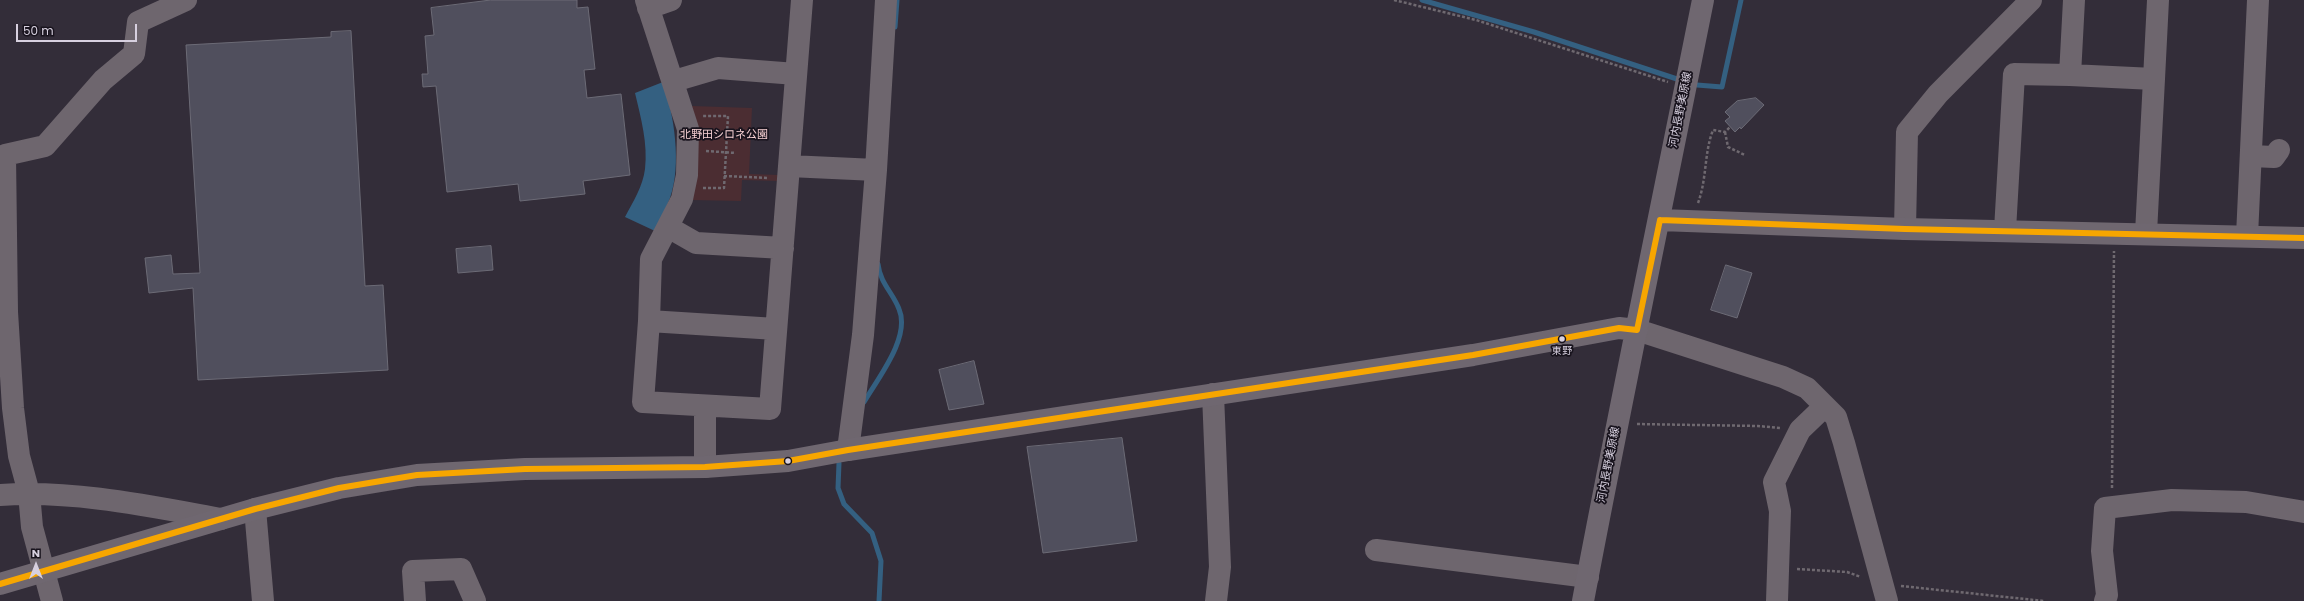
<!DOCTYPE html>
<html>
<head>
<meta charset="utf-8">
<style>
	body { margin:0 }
	#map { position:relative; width:2304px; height:601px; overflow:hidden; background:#332d39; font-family:Poppins,sans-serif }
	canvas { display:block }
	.north { position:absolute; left:16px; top:545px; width:40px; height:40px; -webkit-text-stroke:3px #18131d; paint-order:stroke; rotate:0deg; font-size:11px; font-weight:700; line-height:16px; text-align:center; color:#d7d0df }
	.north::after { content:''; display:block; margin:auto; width:14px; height:18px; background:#d7d0df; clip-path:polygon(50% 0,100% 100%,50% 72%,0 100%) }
	.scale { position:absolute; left:16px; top:24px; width:121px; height:18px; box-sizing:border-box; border:2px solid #d7d0df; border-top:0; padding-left:5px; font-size:12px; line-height:14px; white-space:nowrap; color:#d7d0df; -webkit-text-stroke:3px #18131d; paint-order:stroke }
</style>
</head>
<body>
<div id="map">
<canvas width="2304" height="601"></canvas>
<div class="north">N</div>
<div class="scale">50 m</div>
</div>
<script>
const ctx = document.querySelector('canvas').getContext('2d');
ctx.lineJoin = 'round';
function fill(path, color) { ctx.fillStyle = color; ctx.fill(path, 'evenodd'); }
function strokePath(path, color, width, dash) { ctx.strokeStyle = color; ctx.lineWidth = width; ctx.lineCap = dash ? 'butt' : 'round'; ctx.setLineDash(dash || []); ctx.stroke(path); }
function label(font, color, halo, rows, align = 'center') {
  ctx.font = font + ' Poppins,"Noto Sans JP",sans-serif'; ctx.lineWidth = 3.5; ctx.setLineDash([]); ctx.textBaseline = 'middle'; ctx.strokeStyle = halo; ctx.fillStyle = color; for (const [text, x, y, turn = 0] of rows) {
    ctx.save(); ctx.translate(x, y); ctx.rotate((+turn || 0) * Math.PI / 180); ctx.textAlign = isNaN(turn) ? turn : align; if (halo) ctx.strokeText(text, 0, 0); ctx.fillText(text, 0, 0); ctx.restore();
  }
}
fill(new Path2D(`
	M692,106L752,108L749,174L779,175V181L742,180L741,201L691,200L697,128Z`), '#4b2d32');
fill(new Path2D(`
	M663,82C674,114 682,165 670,198C666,209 660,220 655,231L625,217C633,202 643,186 645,169C648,144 641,118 635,93Z`), '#346081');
strokePath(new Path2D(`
	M1422,0L1534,32L1677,79
	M895,27L897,0
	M1697,85L1722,87L1741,0
	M864,402C878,378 911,337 899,309C893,293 880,283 878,264
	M839,463L838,488L844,504L872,533L881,561L879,601`), '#346081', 5);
const building = new Path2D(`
	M491,0H577V8L588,7L595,69L584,70L587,98L621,94L630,175L583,181L585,194L520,201L518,184L447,192L436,86L423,87L422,74H428L425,36L434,35L431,8Z
	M351,31L365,286L383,285L388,370L198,380L193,288L149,293L145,258L171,255L173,274L200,273L186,45L331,37V32Z
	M1756,98L1764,105L1741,129L1740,127L1735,132L1725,121L1730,117L1725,112L1737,101Z
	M491,246L493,270L458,273L456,249Z
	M1726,265L1752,273L1737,318L1711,310Z
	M974,361L984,404L949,410L939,370Z
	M1122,438L1137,541L1043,553L1027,447Z`);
fill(building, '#504f5d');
strokePath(building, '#6c6b76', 1);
strokePath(new Path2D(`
	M1394,0L1476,20L1668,82
	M1725,132L1728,147L1745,155
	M706,151L736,153
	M724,176L769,178
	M703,188H724L728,116H703
	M1698,203C1707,179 1704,153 1713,130L1725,132L1730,127
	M1637,424L1758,426L1780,428
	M2112,488L2114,251
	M1797,569L1847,572L1861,577
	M1901,586L2044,601`), '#6f6970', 2.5, [3, 2]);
strokePath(new Path2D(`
	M646,0L688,129L687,175L682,199L651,259L649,321L643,402L770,409L802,0
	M648,8L671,0
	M2070,75L2154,79L2146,233
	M2154,79L2158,0
	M674,81L718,68L796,74
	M2251,156L2274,157L2279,150
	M789,166L876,170
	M668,227L696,243L783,248
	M1905,229L1907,132L1938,94L2031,0
	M2005,230L2014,74L2070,75L2074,0
	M2247,236L2258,0
	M649,321L776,329
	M1637,330L1783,377L1807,388L1836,417L1844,443L1887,601
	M1213,394L1220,567L1216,601
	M705,406V467
	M848,450L863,335L876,170L886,0
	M0,495C74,490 149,506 221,519
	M255,509L263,601
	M1376,550L1588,577
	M52,601L32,527L29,493L19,456L13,408L7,312L5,155L45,146L103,80L134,54L138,22L186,0
	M415,601L413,571L461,569L475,601
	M1777,601L1780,511L1774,482L1800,430L1825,406
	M2105,601L2107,595L2102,551L2105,508L2172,500L2246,502L2304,512`), '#6e666e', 22);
strokePath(new Path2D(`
	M1660,220L1905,229L2304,238
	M0,584L255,509L339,488L417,475L525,469L705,467L788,461L848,450L1473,355L1619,328L1637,330
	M1583,601C1621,400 1663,200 1703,0`), '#6f6770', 22);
strokePath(new Path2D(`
	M1660,220L1905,229L2304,238
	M1637,330L1660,220
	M0,584L255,509L339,488L417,475L525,469L705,467L788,461L848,450L1473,355L1619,328L1637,330`), '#f7a600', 6);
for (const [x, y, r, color] of [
	[1562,339,3.5,"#d7d0df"],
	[788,461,3.5,"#d7d0df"]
]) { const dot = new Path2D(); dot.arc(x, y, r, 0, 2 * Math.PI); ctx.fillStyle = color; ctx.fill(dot); strokePath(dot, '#18131d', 1.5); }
label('10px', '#d7d0df', '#18131d', [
	["東野",1562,351]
]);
label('11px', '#d7d0df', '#18131d', [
	["河内長野美原線",1681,110,-79],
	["河内長野美原線",1609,465,-79]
]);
label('11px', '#f6d0d3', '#18131d', [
	["北野田シロネ公園",724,135]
]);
</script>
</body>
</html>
